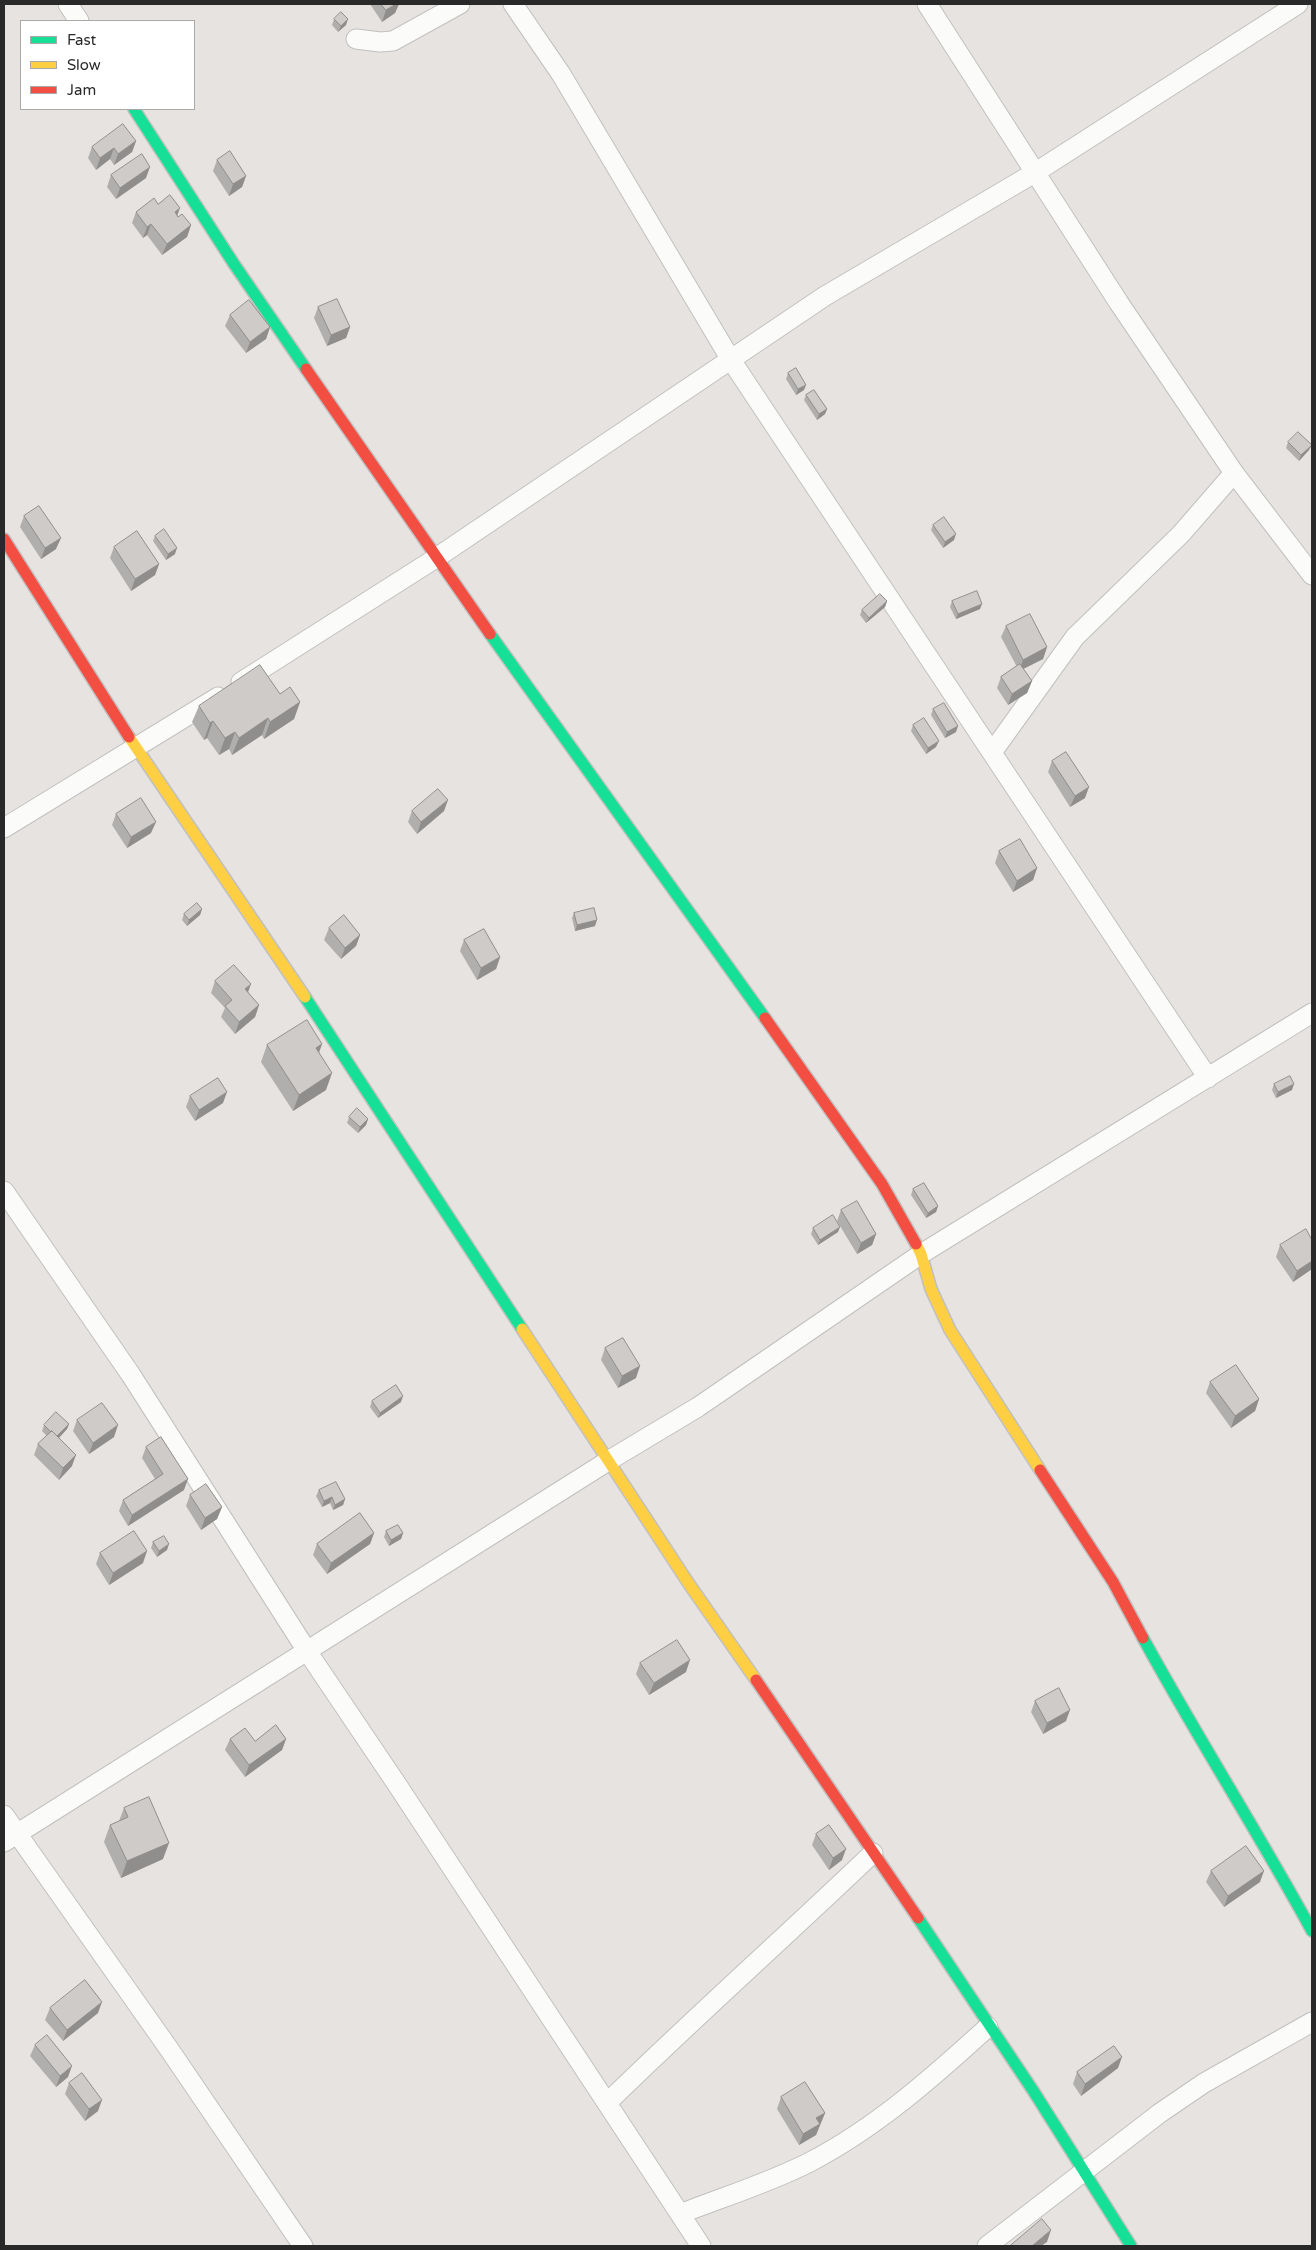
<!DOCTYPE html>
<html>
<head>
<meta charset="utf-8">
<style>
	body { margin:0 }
	#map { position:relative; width:1316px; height:2250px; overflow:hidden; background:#e7e3e0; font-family:"Varela Round",sans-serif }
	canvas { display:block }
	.frame { position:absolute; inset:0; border:5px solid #292929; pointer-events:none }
	.legend { position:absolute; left:20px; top:20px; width:175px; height:90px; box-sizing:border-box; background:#fff; border:1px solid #a9a9a9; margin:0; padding:6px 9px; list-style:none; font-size:15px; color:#292929 }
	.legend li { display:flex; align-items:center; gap:10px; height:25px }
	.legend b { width:25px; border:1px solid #a9a9a9 }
</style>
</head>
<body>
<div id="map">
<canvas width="1316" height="2250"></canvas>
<div class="frame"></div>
<ul class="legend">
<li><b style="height:6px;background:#16e098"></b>Fast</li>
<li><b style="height:6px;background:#ffcf43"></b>Slow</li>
<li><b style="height:6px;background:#f24e42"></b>Jam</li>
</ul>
</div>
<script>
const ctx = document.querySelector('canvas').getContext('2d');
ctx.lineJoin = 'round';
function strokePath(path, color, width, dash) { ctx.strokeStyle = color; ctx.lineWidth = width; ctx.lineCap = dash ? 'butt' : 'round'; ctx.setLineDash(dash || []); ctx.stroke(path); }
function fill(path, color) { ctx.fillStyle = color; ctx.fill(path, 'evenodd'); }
const street = new Path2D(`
	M68,4L79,21
	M513,4L561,74L731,360L1208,1078
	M927,4L1119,303L1234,473L1312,575
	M356,39L380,42L393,41L460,4
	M241,682L436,558L825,296L1036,172L1298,4
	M993,751L1075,637L1181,534L1234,473
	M4,828L218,697
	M4,1191L131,1375L307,1651L398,1786L701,2246
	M4,1815L169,2049L303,2246
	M4,1842L608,1461L698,1407L921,1254L1312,1013
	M607,2103C694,2018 785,1937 873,1853
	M680,2214C723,2197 769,2183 810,2162C877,2127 933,2077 988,2027
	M987,2246L1160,2113L1204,2083L1312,2022`);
const fast = new Path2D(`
	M134,109L234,264L306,369
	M490,634L765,1018
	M305,997L522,1329
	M1143,1638C1197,1737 1258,1832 1312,1931
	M918,1918L1034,2092L1131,2246`);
const slow = new Path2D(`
	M129,737L305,997
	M916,1244L921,1254L931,1289L950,1330L1040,1470
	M522,1329L689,1584L756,1680`);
const jam = new Path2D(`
	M306,369L490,634
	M4,539L129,737
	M765,1018L882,1184L916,1244
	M1040,1470L1113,1582L1143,1638
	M756,1680L918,1918`);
strokePath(street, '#c1c0c0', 21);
strokePath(fast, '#c1c0c0', 14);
strokePath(slow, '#c1c0c0', 14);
strokePath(jam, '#c1c0c0', 14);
strokePath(street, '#fbfbfa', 19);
strokePath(fast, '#16e098', 11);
strokePath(slow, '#ffcf43', 11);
strokePath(jam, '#f24e42', 11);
fill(new Path2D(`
	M370,4H399L395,13L382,22Z
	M334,19L346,25L338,32L332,25Z
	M136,141L132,152L114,165L110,159L96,170L88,158L92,147Z
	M217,160L246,176L242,187L229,196L213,171Z
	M111,175L146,178L116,199L107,187Z
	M158,204L177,215L191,225L187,237L162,255L147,235L143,238L132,223L136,212Z
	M318,307L350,327L346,338L327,346L314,318Z
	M230,315L270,327L266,339L246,353L225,326Z
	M788,373L804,390L796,395L786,379Z
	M806,395L827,409L825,414L817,420L804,400Z
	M1288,442L1309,450L1299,461L1286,448Z
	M24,516L56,549L41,559L20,527Z
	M933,525L954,540L943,548L931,530Z
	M155,536L175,554L166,560L153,541Z
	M114,547L159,564L155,575L131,591L110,558Z
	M887,601L885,607L866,623L860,615L862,610Z
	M952,601L980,609L956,619L950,607Z
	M1006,626L1047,647L1043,659L1023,669L1032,681L1027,693L1008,705L997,688L1001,677L1017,667L1001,637Z
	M280,694L300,702L294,719L264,739L262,735L232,755L229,749L219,755L207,738L204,740L192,722L199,706Z
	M933,709L956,732L945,738L931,715Z
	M913,725L936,747L926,754L911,731Z
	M1052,761L1085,798L1070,807L1048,772Z
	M412,811H444L417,834L408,822Z
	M116,814L151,833L127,848L112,825Z
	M999,851L1037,868L1033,880L1013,892L995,863Z
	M202,909L200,915L187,926L182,920L184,914Z
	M574,913L595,926L575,931L572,918Z
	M329,928L360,935L356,946L341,959L324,940Z
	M464,940L500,957L496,969L477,980L460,951Z
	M215,981L248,992L259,1005L255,1017L235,1034L221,1017L225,1008L211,993Z
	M322,1044L319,1053L326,1090L293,1111L261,1062L267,1045Z
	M1274,1084L1292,1090L1276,1098L1272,1090Z
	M190,1096L223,1103L195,1121L186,1107Z
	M349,1117L368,1119L366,1125L358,1133L347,1123Z
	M913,1189L938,1206L936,1212L926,1218L911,1195Z
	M841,1210L876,1234L872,1245L857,1254L837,1221Z
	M813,1228L838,1232L818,1245L811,1234Z
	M1312,1240V1269L1293,1282L1276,1257L1280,1245Z
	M605,1348L636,1378L618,1388L601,1360Z
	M1210,1382L1259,1399L1255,1411L1231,1428L1206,1393Z
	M372,1401L401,1402L378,1418L370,1407Z
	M77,1420L114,1437L89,1454L73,1431Z
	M69,1424L67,1429L59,1438L72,1466L59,1480L34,1455L38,1444L47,1436L42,1431L44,1425Z
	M146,1447L184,1490L128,1526L119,1511L123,1500L155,1479L142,1458Z
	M319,1490L345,1499L343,1505L333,1510L330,1503L322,1507L316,1496Z
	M190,1495L222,1507L217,1519L201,1530L186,1506Z
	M386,1531L403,1533L401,1539L389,1546L384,1537Z
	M374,1533L370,1544L327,1574L313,1555L317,1544Z
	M153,1542L167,1550L157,1557L151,1548Z
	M100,1553L143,1563L109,1585L96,1564Z
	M640,1663L686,1672L649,1695L636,1674Z
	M1035,1701L1066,1721L1043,1734L1031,1712Z
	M230,1739L255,1741L286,1739L282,1750L245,1777L225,1750Z
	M124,1808L163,1859L121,1878L104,1842L110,1825L119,1821Z
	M816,1834L842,1860L829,1870L812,1845Z
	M1211,1871L1260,1882L1224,1907L1206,1882Z
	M50,2008L98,2013L63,2041L45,2020Z
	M35,2045L68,2077L56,2087L30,2056Z
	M1118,2068L1081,2096L1073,2084L1077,2072Z
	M69,2083L98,2111L85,2121L65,2094Z
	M781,2097L825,2113L816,2135L799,2145L777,2109Z`), '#b1afad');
fill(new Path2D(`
	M396,4H399L395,13L382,22L386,10Z
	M348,19L346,25L338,32L341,26Z
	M136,141L132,152L114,165L118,154Z
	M114,148L110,159L96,170L100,158Z
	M150,167L146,178L116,199L120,188Z
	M246,176L242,187L229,196L233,184Z
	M180,208L176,219L175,212Z
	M151,224L147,235L143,238L147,227Z
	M191,225L187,237L162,255L167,244Z
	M270,327L266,339L246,353L250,342Z
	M350,327L346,338L327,346L331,335Z
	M806,385L804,390L796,395L798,389Z
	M827,409L825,414L817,420L819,414Z
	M1312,445L1309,450L1299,461L1301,455Z
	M956,534L954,540L943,548L945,542Z
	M61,538L56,549L41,559L45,548Z
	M177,548L175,554L166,560L168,554Z
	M159,564L155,575L131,591L135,579Z
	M887,601L885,607L866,623L869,618Z
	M982,604L980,609L956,619L958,614Z
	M1047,647L1043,659L1019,671L1023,660Z
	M1032,681L1027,693L1008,705L1012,694Z
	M300,702L294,719L264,739L270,722Z
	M268,718L262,735L232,755L239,738Z
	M213,721L207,738L204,740L210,723Z
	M958,726L956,732L945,738L947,732Z
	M235,732L229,749L219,755L225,738Z
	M939,741L936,747L926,754L928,748Z
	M1089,787L1085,798L1070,807L1075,796Z
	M448,800L444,811L417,834L421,822Z
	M156,822L151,833L127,848L131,837Z
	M1037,868L1033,880L1013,892L1017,881Z
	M202,909L200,915L187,926L189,920Z
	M597,920L595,926L575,931L577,925Z
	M360,935L356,946L341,959L345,948Z
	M500,957L496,969L477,980L481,968Z
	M251,984L247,995L245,989Z
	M259,1005L255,1017L235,1034L239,1022Z
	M322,1044L316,1060V1048Z
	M332,1073L326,1090L293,1111L299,1095Z
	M1294,1084L1292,1090L1276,1098L1278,1092Z
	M227,1092L223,1103L195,1121L199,1110Z
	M368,1119L366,1125L358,1133L360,1127Z
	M938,1206L936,1212L926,1218L928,1213Z
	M840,1227L838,1232L818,1245L820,1240Z
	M876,1234L872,1245L857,1254L861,1243Z
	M1312,1261V1269L1293,1282L1297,1271Z
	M640,1366L636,1378L618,1388L622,1376Z
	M403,1396L401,1402L378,1418L380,1413Z
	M1259,1399L1255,1411L1231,1428L1235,1416Z
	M69,1424L67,1429L54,1443L56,1437Z
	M118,1425L114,1437L89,1454L93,1443Z
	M76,1455L72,1466L59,1480L63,1468Z
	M188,1479L184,1490L128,1526L132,1515Z
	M332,1497L330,1503L322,1507L324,1501Z
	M345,1499L343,1505L333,1510L335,1505Z
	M222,1507L217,1519L201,1530L205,1518Z
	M374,1533L370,1544L327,1574L331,1563Z
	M403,1533L401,1539L389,1546L391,1540Z
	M169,1544L167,1550L157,1557L159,1551Z
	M147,1551L143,1563L109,1585L113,1573Z
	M690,1660L686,1672L649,1695L654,1683Z
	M1070,1710L1066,1721L1043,1734L1047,1723Z
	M286,1739L282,1750L245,1777L249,1765Z
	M169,1843L163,1859L121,1878L127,1861Z
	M846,1849L842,1860L829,1870L833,1858Z
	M1264,1871L1260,1882L1224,1907L1228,1896Z
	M102,2002L98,2013L63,2041L67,2030Z
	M1122,2057L1118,2068L1081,2096L1085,2084Z
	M72,2066L68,2077L56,2087L60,2076Z
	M102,2100L98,2111L85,2121L89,2109Z
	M825,2113L816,2135L799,2145L803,2134L816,2118Z
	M1051,2230L1047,2242L1041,2246H1032Z`), '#908e8d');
const building = new Path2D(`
	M381,4H396L386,10Z
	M341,12L348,19L341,26L334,19Z
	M123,124L136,141L118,154L114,148L100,158L92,147Z
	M230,151L246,176L233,184L217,160Z
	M142,154L150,167L120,188L111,175Z
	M170,195L180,208L175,212L178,217L182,214L191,225L167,244L151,224L147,227L136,212L154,198L158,204Z
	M337,299L350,327L331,335L318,307Z
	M249,300L270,327L250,342L230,315Z
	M796,368L806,385L798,389L788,373Z
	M814,390L827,409L819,414L806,395Z
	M1298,432L1312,445L1301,455L1288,442Z
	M39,506L61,538L45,548L24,516Z
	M944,517L956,534L945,542L933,525Z
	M164,529L177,548L168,554L155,536Z
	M137,531L159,564L135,579L114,547Z
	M977,591L982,604L958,614L952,601Z
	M880,594L887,601L869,618L862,610Z
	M1030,614L1047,647L1023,660L1006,626Z
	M1020,664L1032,681L1012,694L1001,677Z
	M260,665L280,694L290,687L300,702L270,722L268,718L239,738L235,732L225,738L213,721L210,723L199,706Z
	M944,703L958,726L947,732L933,709Z
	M924,718L939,741L928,748L913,725Z
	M1066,752L1089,787L1075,796L1052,761Z
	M438,789L448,800L421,822L412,811Z
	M141,798L156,822L131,837L116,814Z
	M1020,839L1037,868L1017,881L999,851Z
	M197,903L202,909L189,920L184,914Z
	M594,908L597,920L577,925L574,913Z
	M344,915L360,935L345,948L329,928Z
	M484,929L500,957L481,968L464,940Z
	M234,965L251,984L245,989L259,1005L239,1022L225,1006L232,1000L215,981Z
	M307,1020L322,1044L316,1048L332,1073L299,1095L267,1045Z
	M1290,1076L1294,1084L1278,1092L1274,1084Z
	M218,1078L227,1092L199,1110L190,1096Z
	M357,1108L368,1119L360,1127L349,1117Z
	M924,1183L938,1206L928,1213L913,1189Z
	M857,1201L876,1234L861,1243L841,1210Z
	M833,1215L840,1227L820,1240L813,1228Z
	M1306,1229L1312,1240V1261L1297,1271L1280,1245Z
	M623,1338L640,1366L622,1376L605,1348Z
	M1236,1365L1259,1399L1235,1416L1210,1382Z
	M396,1385L403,1396L380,1413L372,1401Z
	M102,1403L118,1425L93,1443L77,1420Z
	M56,1412L69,1424L57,1436L52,1431L51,1432L44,1425Z
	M52,1431L76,1455L63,1468L38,1444Z
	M161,1437L188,1479L132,1515L123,1500L163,1474L146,1447Z
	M336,1482L345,1499L335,1505L332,1497L324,1501L319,1490Z
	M206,1484L222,1507L205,1518L190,1495Z
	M360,1513L374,1533L331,1563L317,1544Z
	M398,1525L403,1533L391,1540L386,1531Z
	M134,1531L147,1551L113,1573L100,1553Z
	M164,1536L169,1544L159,1551L153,1542Z
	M677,1640L690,1660L654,1683L640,1663Z
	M1059,1688L1070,1710L1047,1723L1035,1701Z
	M276,1725L286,1739L249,1765L230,1739L245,1728L255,1741Z
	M149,1797L169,1843L127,1861L110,1825L128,1817L124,1808Z
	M829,1825L846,1849L833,1858L816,1834Z
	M1246,1846L1264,1871L1228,1896L1211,1871Z
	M85,1980L102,2002L67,2030L50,2008Z
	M47,2035L72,2066L60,2076L35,2045Z
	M1114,2046L1122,2057L1085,2084L1077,2072Z
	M82,2073L102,2100L89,2109L69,2083Z
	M805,2082L825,2113L816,2118L820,2124L803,2134L781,2097Z
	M1042,2219L1051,2230L1032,2246H1010Z`);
fill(building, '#cecbc9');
strokePath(building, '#908e8d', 1);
</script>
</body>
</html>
